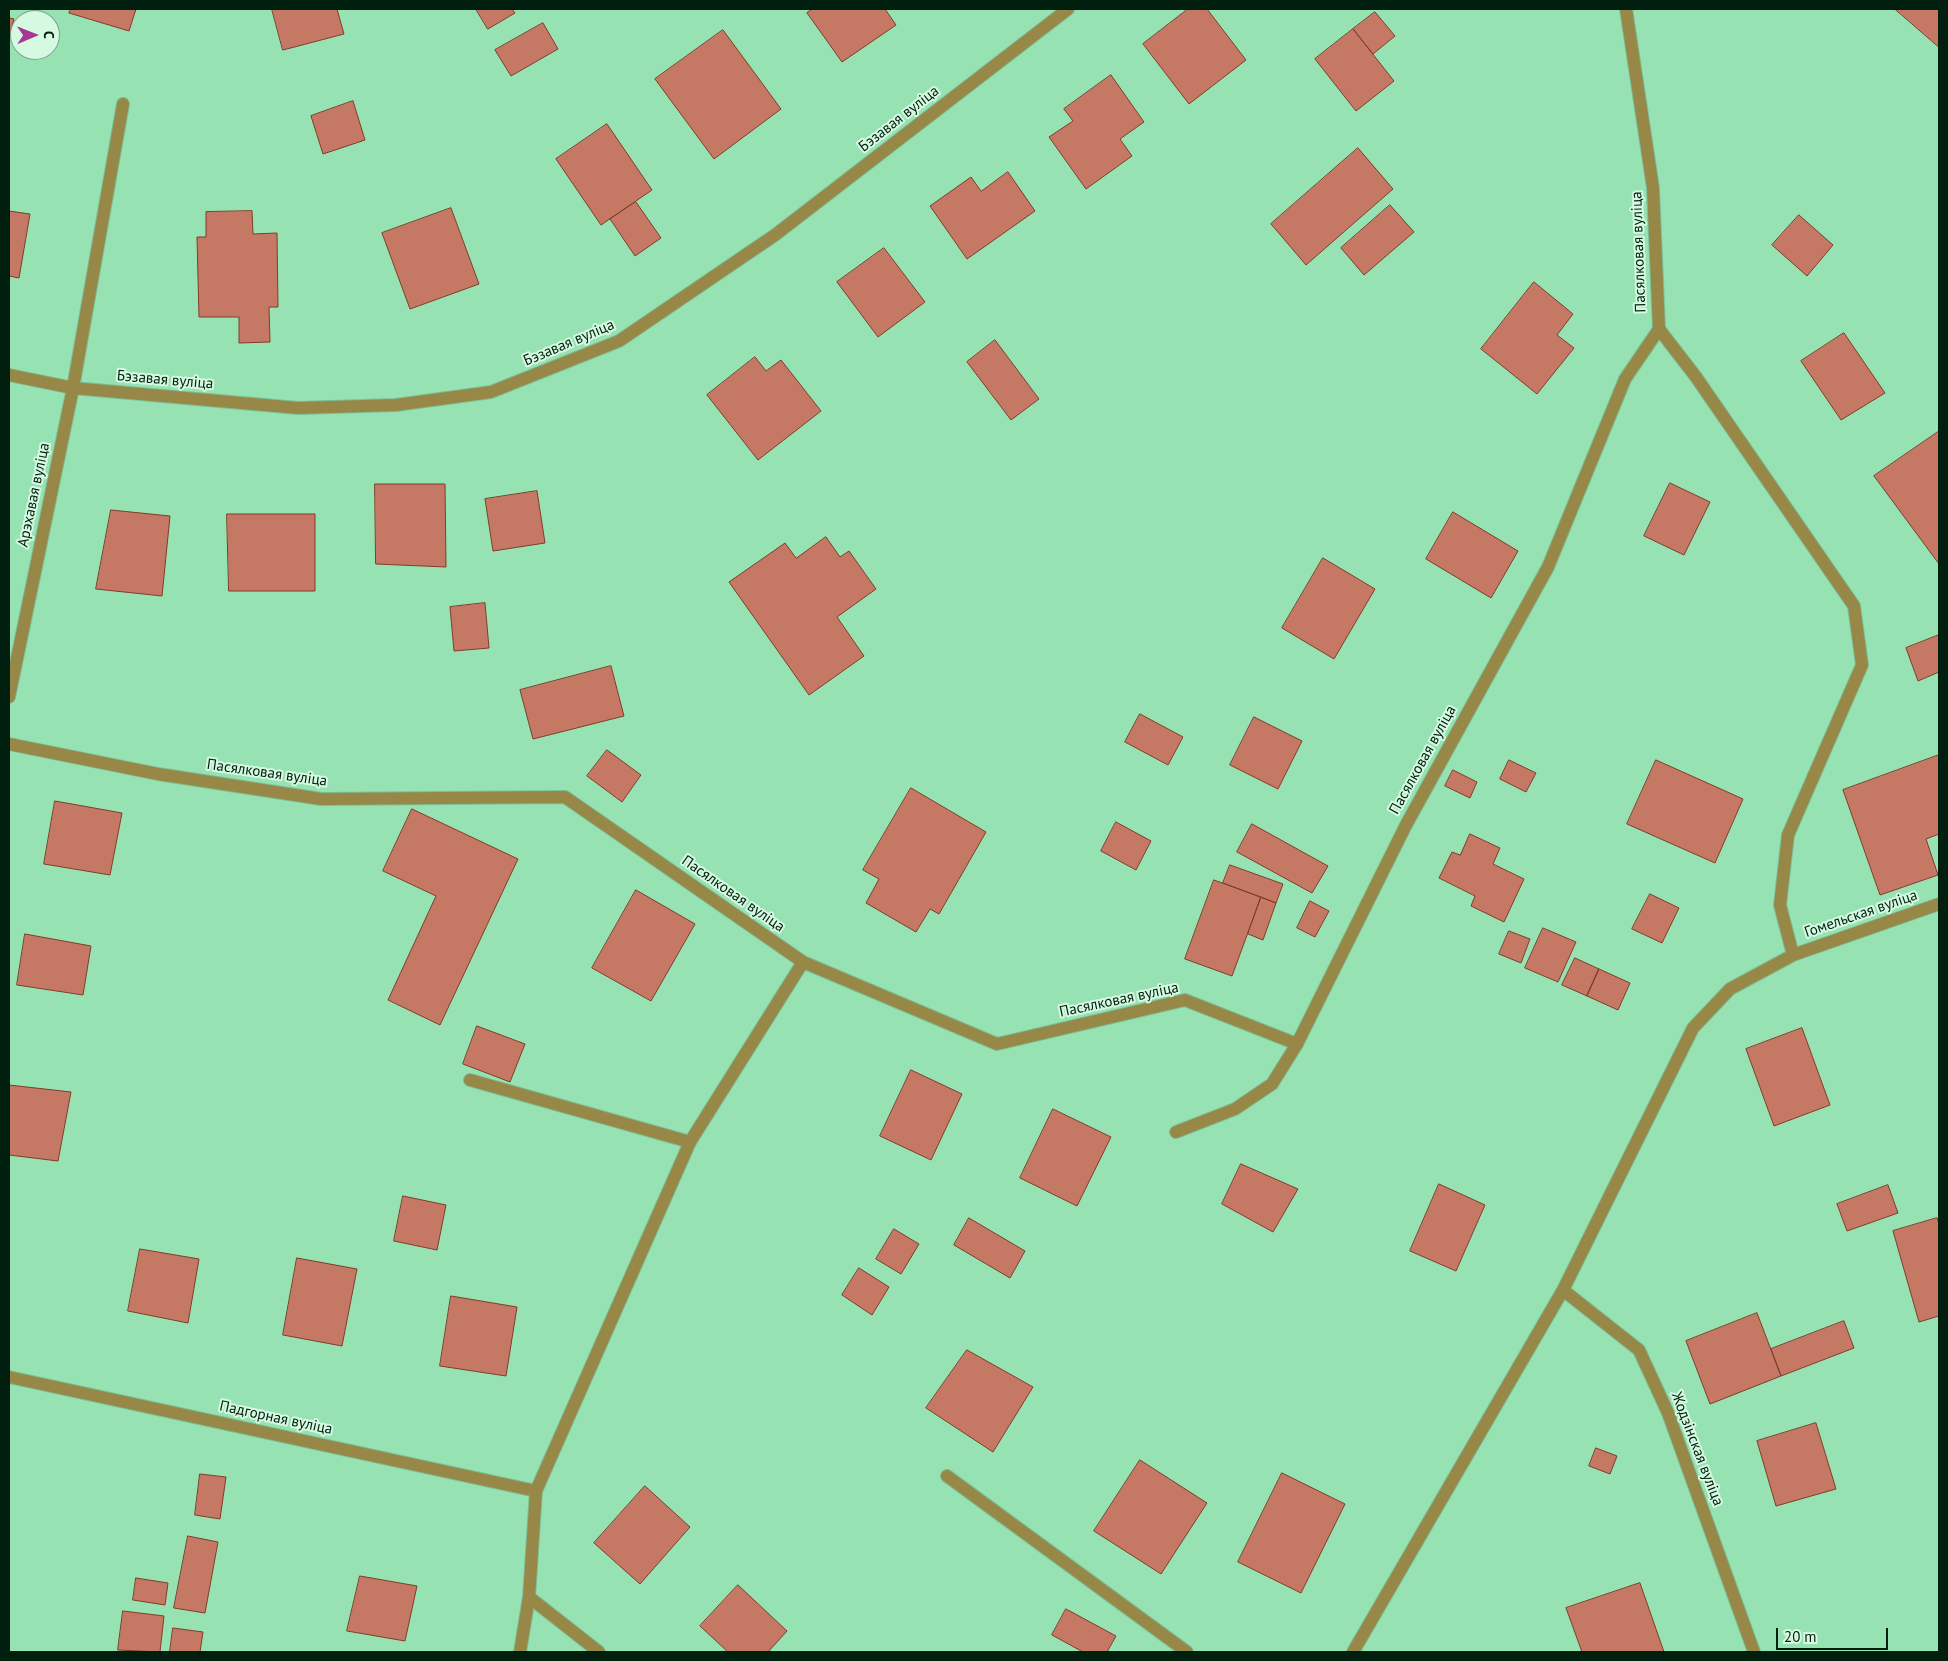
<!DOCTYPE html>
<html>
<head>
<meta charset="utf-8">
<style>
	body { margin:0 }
	#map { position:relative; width:1948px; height:1661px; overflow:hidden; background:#97e2b3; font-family:"PT Sans",sans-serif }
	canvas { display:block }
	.frame { position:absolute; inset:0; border:10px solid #011f0e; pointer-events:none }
	.north { position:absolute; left:10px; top:10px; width:50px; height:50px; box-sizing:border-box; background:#d5f9e1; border:1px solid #80a28d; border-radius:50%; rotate:89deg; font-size:14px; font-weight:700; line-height:20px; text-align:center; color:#011f0e }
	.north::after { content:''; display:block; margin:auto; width:18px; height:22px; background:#a83793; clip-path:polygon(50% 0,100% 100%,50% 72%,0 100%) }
	.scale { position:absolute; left:1776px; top:1628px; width:112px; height:22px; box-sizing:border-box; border:2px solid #011f0e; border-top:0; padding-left:6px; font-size:15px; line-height:18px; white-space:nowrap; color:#011f0e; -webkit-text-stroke:4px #d5f9e1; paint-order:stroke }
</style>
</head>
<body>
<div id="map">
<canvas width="1948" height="1661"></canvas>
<div class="frame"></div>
<div class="north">С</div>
<div class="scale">20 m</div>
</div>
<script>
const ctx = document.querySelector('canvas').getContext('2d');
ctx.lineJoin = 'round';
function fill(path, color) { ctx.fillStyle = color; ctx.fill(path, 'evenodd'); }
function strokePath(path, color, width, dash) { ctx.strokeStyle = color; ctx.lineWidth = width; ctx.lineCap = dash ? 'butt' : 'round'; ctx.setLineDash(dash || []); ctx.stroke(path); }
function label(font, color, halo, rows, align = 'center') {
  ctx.font = font + ' "PT Sans",sans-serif'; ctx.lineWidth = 4; ctx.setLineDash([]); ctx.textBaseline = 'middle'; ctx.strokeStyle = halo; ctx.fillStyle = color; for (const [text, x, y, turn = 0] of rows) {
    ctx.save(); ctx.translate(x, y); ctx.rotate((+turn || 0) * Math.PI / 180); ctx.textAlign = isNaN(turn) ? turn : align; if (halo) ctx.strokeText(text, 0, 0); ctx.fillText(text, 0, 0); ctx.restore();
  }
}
const building = new Path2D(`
	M71,9H136L129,31L69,13Z
	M272,9H337L344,34L283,50Z
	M476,9H512L515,13L488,29Z
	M813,9H885L896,25L842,62L807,13Z
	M1188,9H1207L1246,60L1189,104L1143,44Z
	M1895,9H1939V47Z
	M1375,12L1395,36L1373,54L1353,29Z
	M9,18L14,19L9,37Z
	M543,23L558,49L511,76L495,50Z
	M1353,29L1394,81L1356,111L1315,59Z
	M723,30L781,109L714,159L655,79Z
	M1111,75L1144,122L1120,139L1132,156L1086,189L1049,137L1073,121L1064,109Z
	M353,101L365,140L323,154L311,116Z
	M607,124L652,190L601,225L556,159Z
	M1358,148L1393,189L1306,265L1271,224Z
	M1008,172L1035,211L967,259L930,206L971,177L981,191Z
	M636,202L661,238L635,256L610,219Z
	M1390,205L1414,232L1364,275L1341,248Z
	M451,208L479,284L410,309L382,233Z
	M9,211L30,214L19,278L9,276Z
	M252,211L253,234L277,233L278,307H269L270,342L239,343V317H199L197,237H206V212Z
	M1799,215L1833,245L1807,276L1772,245Z
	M884,248L925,302L878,337L837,282Z
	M1534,282L1573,314L1557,335L1574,348L1537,394L1481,349Z
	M1844,333L1885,393L1841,420L1801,361Z
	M995,340L1039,399L1011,420L967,362Z
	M755,357L766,371L781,360L821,411L758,460L707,395Z
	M1938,432L1939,433V564L1874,476Z
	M1670,483L1710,502L1684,555L1644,536Z
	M375,484H445L446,567L376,564Z
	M537,491L545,543L493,551L485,499Z
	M111,510L170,516L162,596L96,589Z
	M1453,512L1518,551L1491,598L1426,559Z
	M227,514H315V591H229Z
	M826,537L840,557L849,551L876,589L837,617L864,656L809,695L729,582L785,543L796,558Z
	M1323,558L1375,589L1334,659L1282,628Z
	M485,603L489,648L454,651L450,607Z
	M1939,635V672L1918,681L1906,648Z
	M611,666L624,716L533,739L520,690Z
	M1140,714L1183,737L1168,765L1125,742Z
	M1254,717L1302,741L1278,789L1230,765Z
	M607,750L641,775L622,802L587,776Z
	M1939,755V834L1926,839L1938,875L1880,895L1843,790Z
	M1509,760L1536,773L1526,792L1500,779Z
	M1656,760L1743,799L1715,863L1627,824Z
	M1453,770L1477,782L1470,798L1445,786Z
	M911,788L986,832L939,914L930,909L916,932L866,903L879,879L863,870Z
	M55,801L122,813L110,875L44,864Z
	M412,809L518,859L440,1025L388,1000L436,896L383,871Z
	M1116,822L1151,841L1136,870L1101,851Z
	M1252,824L1328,866L1312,893L1237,852Z
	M1470,834L1500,848L1493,864L1524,879L1504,922L1471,906L1475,896L1439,878L1452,852L1460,855Z
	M1230,865L1283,884L1276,903L1223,883Z
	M1214,880L1261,897L1232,976L1185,959Z
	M636,890L695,924L651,1001L592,968Z
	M1650,894L1679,908L1662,943L1632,929Z
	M1261,897L1276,903L1263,940L1248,934Z
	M1310,901L1329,911L1315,937L1297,928Z
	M1543,928L1576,942L1558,982L1525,968Z
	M1509,931L1530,939L1521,963L1499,954Z
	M25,934L91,946L83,995L17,985Z
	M1575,958L1599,969L1587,996L1562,985Z
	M1599,969L1630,983L1618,1010L1587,996Z
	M477,1026L525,1044L510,1082L463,1064Z
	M1802,1028L1830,1105L1774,1126L1746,1049Z
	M911,1070L962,1094L931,1160L880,1136Z
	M9,1085L71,1092L58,1161L9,1155Z
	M1053,1109L1111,1137L1077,1206L1020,1178Z
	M1241,1164L1298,1189L1273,1232L1222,1204Z
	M1439,1184L1485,1205L1456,1271L1410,1251Z
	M1888,1185L1898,1213L1847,1231L1837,1204Z
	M403,1196L446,1205L437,1250L394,1241Z
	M969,1218L1025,1251L1010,1278L954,1245Z
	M1937,1218L1939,1224V1316L1919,1322L1893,1231Z
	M894,1229L919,1244L901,1274L876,1259Z
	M140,1249L199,1259L188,1323L128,1311Z
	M297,1258L357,1269L342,1346L283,1335Z
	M859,1268L889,1287L872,1315L842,1295Z
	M451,1296L517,1307L506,1376L440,1366Z
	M1757,1313L1781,1376L1710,1404L1686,1341Z
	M1844,1321L1854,1348L1781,1376L1771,1349Z
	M967,1350L1033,1387L993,1452L926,1408Z
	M1816,1423L1836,1489L1776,1506L1757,1441Z
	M1596,1448L1617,1456L1610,1474L1589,1466Z
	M1140,1460L1207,1503L1161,1574L1094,1531Z
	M1282,1473L1345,1504L1301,1593L1238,1562Z
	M200,1474L226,1477L220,1519L195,1515Z
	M645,1486L690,1527L640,1584L594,1543Z
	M188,1536L218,1542L205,1613L174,1608Z
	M360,1576L417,1586L405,1641L347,1631Z
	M136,1578L168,1583L165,1605L133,1600Z
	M1640,1583L1664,1652H1582L1566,1608Z
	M738,1585L787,1631L768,1652H728L700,1626Z
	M1066,1609L1116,1636L1107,1652H1083L1052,1635Z
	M123,1611L164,1616L160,1652L118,1650Z
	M173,1628L203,1632L200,1652H170Z`);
fill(building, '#c57965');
strokePath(building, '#803b29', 1);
const service = new Path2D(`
	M73,388L123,104
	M470,1080L690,1142
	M1176,1132L1235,1109L1272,1084L1297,1044
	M947,1476L1187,1652`);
const minor = new Path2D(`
	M1659,329L1696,377L1854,606L1862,665L1788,835L1780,905L1793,955
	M9,375L73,388L298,408L396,405L491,392L619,341L775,235L1068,9
	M9,697L73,388
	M9,744L158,774L321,799L565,797L803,962L997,1044L1185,1000L1297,1044L1406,825L1548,567L1625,379L1659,329L1653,188L1626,9
	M1563,1290L1639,1350L1668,1413L1754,1652
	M9,1377L536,1491
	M529,1597L599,1652
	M520,1652L529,1597L536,1491L690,1142L803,962
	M1353,1652L1563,1290L1693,1028L1730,989L1793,955L1939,904`);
strokePath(service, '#7cbf95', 14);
strokePath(minor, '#7cbf95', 14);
strokePath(service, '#978848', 12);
strokePath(minor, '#978848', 12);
label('15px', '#011f0e', '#d5f9e1', [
	["Бэзавая вуліца",899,119,-38],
	["Пасялковая вуліца",1639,252,-92],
	["Бэзавая вуліца",569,343,-23],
	["Бэзавая вуліца",165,380,5],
	["Арэхавая вуліца",34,495,-78],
	["Пасялковая вуліца",1423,760,-61],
	["Пасялковая вуліца",267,773,8],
	["Пасялковая вуліца",733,894,35],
	["Гомельская вуліца",1861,914,-19],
	["Пасялковая вуліца",1119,1000,-12],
	["Падгорная вуліца",276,1418,12],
	["Жодзінская вуліца",1697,1449,69]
]);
</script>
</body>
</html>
